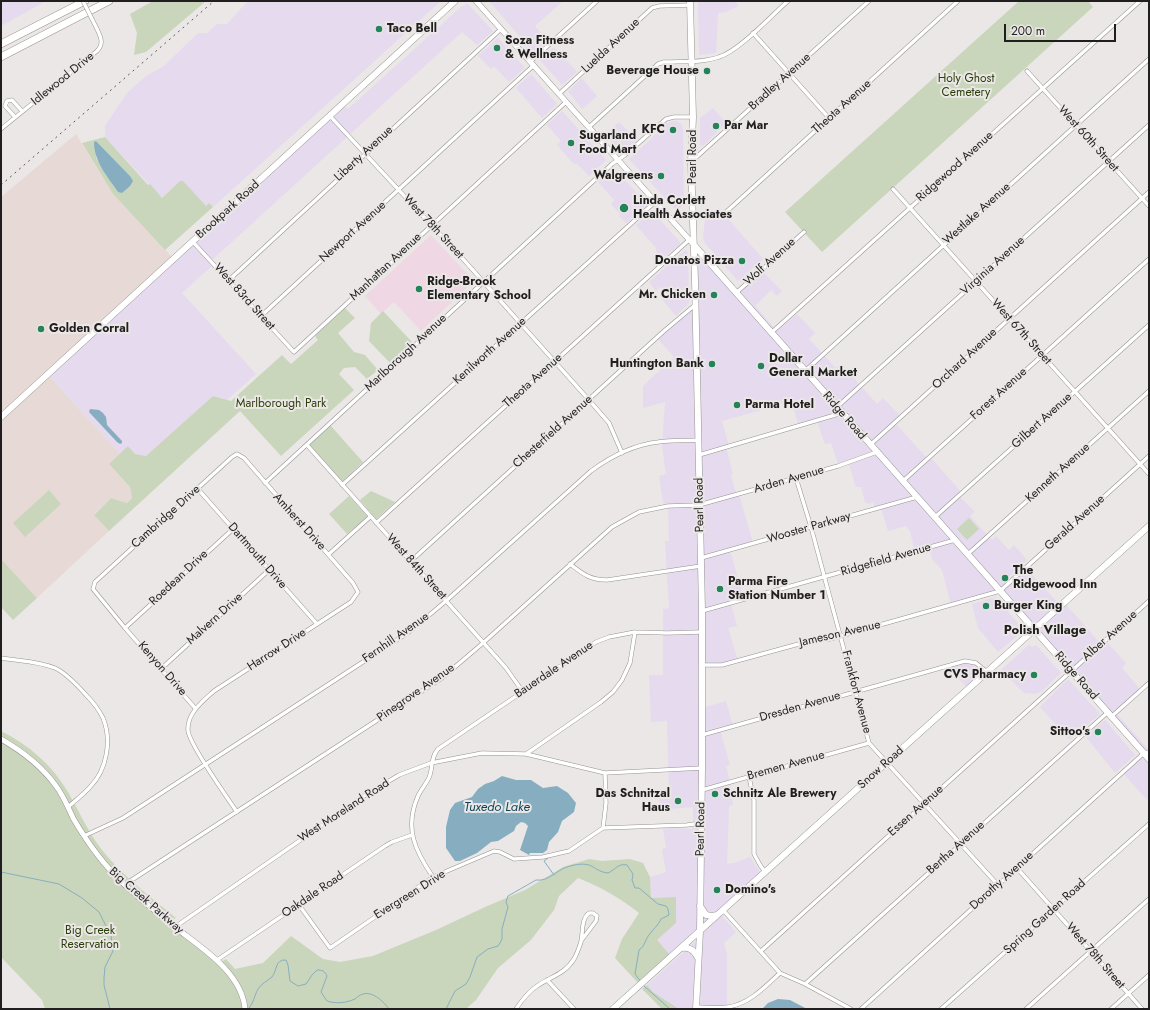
<!DOCTYPE html>
<html>
<head>
<meta charset="utf-8">
<style>
	body { margin:0 }
	#map { position:relative; width:1150px; height:1010px; overflow:hidden; background:#ebe7e6; font-family:Jost,sans-serif }
	canvas { display:block }
	.frame { position:absolute; inset:0; border:2px solid #201e1e; pointer-events:none }
	.scale { position:absolute; left:1004px; top:24px; width:112px; height:18px; box-sizing:border-box; border:2px solid #201e1e; border-top:0; padding-left:5px; font-size:12px; line-height:14px; white-space:nowrap; color:#201e1e; -webkit-text-stroke:3px #ebe7e6; paint-order:stroke }
</style>
</head>
<body>
<div id="map">
<canvas width="1150" height="1010"></canvas>
<div class="frame"></div>
<div class="scale">200 m</div>
</div>
<script>
const ctx = document.querySelector('canvas').getContext('2d');
ctx.lineJoin = 'round';
function fill(path, color) { ctx.fillStyle = color; ctx.fill(path, 'evenodd'); }
function strokePath(path, color, width, dash) { ctx.strokeStyle = color; ctx.lineWidth = width; ctx.lineCap = dash ? 'butt' : 'round'; ctx.setLineDash(dash || []); ctx.stroke(path); }
function label(font, color, halo, rows, align = 'center') {
  ctx.font = font + ' Jost,sans-serif'; ctx.lineWidth = 4; ctx.setLineDash([]); ctx.textBaseline = 'middle'; ctx.strokeStyle = halo; ctx.fillStyle = color; for (const [text, x, y, turn = 0] of rows) {
    ctx.save(); ctx.translate(x, y); ctx.rotate((+turn || 0) * Math.PI / 180); ctx.textAlign = isNaN(turn) ? turn : align; if (halo) ctx.strokeText(text, 0, 0); ctx.fillText(text, 0, 0); ctx.restore();
  }
}
fill(new Path2D(`
	M1,1H46L1,26Z
	M248,1H441L213,207L209,203L206,206L180,181L162,198L105,137V126L127,93L146,76L164,66L198,33H207L217,24H227Z
	M489,1H563L535,26L548,41L534,53Z
	M698,1H736L738,6L726,12L718,13L716,53L699,55Z
	M465,4H468L493,31L477,45L462,32L211,261L214,264L182,293L256,374L227,400L213,396L146,456L135,454L128,446L120,454L49,376L344,106L348,109L462,6H465Z
	M498,38L525,68L509,82L494,66L491,69L478,56Z
	M554,47L577,72L562,85L540,60Z
	M531,74L557,104L542,118L516,88Z
	M582,78L597,96L582,109L568,91Z
	M713,108L726,123L703,146L700,145V118Z
	M562,111L606,160L589,176L576,163L575,164L572,162L557,145L561,141L547,125Z
	M673,121H677L681,124L683,128L684,205L677,210L674,208L629,159L650,140L666,123Z
	M619,122L637,140L622,153L605,135Z
	M614,168L646,203V205L626,223L619,216L620,214L611,204L614,200L598,182Z
	M718,207L763,259L738,281L705,243L703,238L705,219Z
	M652,211L680,242V244L658,263L652,257L657,253L656,248L636,225Z
	M695,247L736,294L762,271L782,291L777,296L771,290L755,306L777,331L797,314L815,333L809,339L836,368L841,364L877,404L883,398L900,416L894,422L926,457L933,460L961,492L958,495L975,512L970,516L992,540L996,536L1009,550L1014,545L1027,560L1004,581L1006,584L1025,567L1058,603L1062,600L1100,643L1104,639L1126,663L1122,668L1140,689L1115,712L1149,750V802L1122,772L1144,752L1000,589L951,605L942,570L932,559L929,548L915,552L910,531L906,526L888,531L881,508L875,510L873,502L869,504L865,502L861,487H856L848,461L838,464L831,443L825,444L817,421L799,426L791,402L722,421L729,446L726,447L733,474L731,475L736,494H739L753,543L730,550L744,600L731,604L737,626L728,628L738,661L719,665H698L699,709L726,701L733,726L720,730L730,765L726,766L730,782L733,805L729,806L727,864L735,863L750,857L761,873L670,955L656,940L676,923V897L651,898L650,877L666,872L662,849L666,848L663,828L693,829V807L660,810L659,795L669,794L667,721L651,722L649,675H663V609L669,608L665,541H669L668,506L663,502L659,476L666,474L662,446L665,402L643,408V386L674,357L658,339L695,307Z
	M686,250L688,253L689,303L676,316L660,297L665,292L660,287L656,291L649,282L684,251Z
	M995,597L1024,630L998,652L978,628L972,604Z
	M1029,645L1032,647L1036,645L1061,673L1041,692L1035,694L1024,693L1001,670Z
	M965,663L977,665L984,672L967,688L955,674L953,666Z
	M1068,679L1100,714L1070,740L1040,707Z
	M1105,720L1135,755L1115,773L1086,737Z
	M721,915L736,932L724,943L727,955V1009H700L703,931Z
	M697,940L692,1009H679L653,992L647,985Z`), '#e5daee');
fill(new Path2D(`
	M76,134L113,194L172,257L1,414V197Z
	M49,376L120,454L109,464L130,487L132,498L127,503L111,498L94,514L109,531L37,598L1,559V420Z`), '#e7dad6');
fill(new Path2D(`
	M431,235L474,281L421,331L394,302L381,314L365,296Z`), '#efd7e3');
fill(new Path2D(`
	M153,1H206L146,52L134,55L137,33L130,14Z
	M1019,1H1088L1093,7L822,252L785,212Z
	M105,137L148,185L150,184L162,198L180,181H183L206,206L209,203L213,207L165,250L113,194L82,143ZM96,141L130,176L118,192L96,158Z
	M345,308L355,318L338,333L354,352L365,355L378,370L367,379L355,367L344,368L339,374L354,390L281,456L240,411L109,531L94,515L111,498L127,503L132,498L130,487L109,464L128,446L135,454L146,456L213,396L231,401L282,355L291,364L318,340L315,336Z
	M383,311L413,343L391,364L369,341L371,323Z
	M330,425L363,462L342,482L309,445Z
	M49,490L61,504L25,537L13,523Z
	M371,491L395,502L376,519L360,500Z
	M349,496L368,517L347,534L329,514Z
	M969,518L979,529L967,540L957,529Z
	M1,559L37,598L13,620L1,607Z
	M1,731C29,745 52,765 68,792C79,811 88,832 102,850C123,876 150,897 176,918L170,922L221,962L226,959L235,969L263,963L291,936L323,959L340,962L373,956L436,930L485,907L525,890L563,867L589,859L602,861L630,859L643,863L650,877L651,898L676,897V923L657,940L670,955L638,983L615,958L622,939L639,913C620,898 601,887 578,878L559,896L554,910L531,940L498,968L476,1000L466,1009H45L42,1000L1,957Z
	M647,985L653,992L679,1009H660V1007L642,989Z`), '#c9d6bb');
fill(new Path2D(`
	M96,141L130,176L133,181L130,186L122,193L118,192C108,177 94,162 94,142Z
	M90,409L99,410L103,413L106,417L107,425L122,441V443L120,444L117,442L89,412Z
	M502,776L516,780H531L543,788L557,786L568,793L576,803L574,812L562,821L558,832L549,842L547,850L543,853H530L529,855L520,850L528,826L525,823L521,822L516,826L514,831L498,841L491,842L477,853L460,861H455L446,848V827L450,810L455,803L472,797L478,789L485,784L494,781Z
	M778,999L790,1000L807,1009H762L768,1003Z`), '#87aec0');
strokePath(new Path2D(`
	M548,858L544,861L554,875
	M1,872L59,884L82,898L99,912L111,936L113,951L105,967L104,978V985L110,1009
	M644,986L670,1009
	M248,1009C254,1003 254,996 258,989C261,984 267,981 272,977C277,971 275,959 286,960L288,965L290,981L298,986L306,984L312,975L317,970C322,970 325,971 327,976L321,992L327,1001C336,1004 346,1003 355,999C357,997 360,995 363,994C373,991 384,1002 389,1009
	M446,1009L455,991L466,984L470,977L477,957L488,949L498,946L500,943L502,939V929L508,907L506,902L508,896L536,880C548,882 557,870 567,867C573,865 582,863 589,865C596,868 599,872 608,873C615,870 618,863 627,865L633,874L632,880L635,888H639L658,904L666,906L668,909L669,915L661,919C658,926 653,929 649,935C645,940 645,946 639,950L635,974L641,982`), '#87aec0', 1);
const street = new Path2D(`
	M753,33L829,118
	M530,62L597,1
	M1027,71L1149,206
	M559,94L652,8L659,6L690,5
	M330,116L463,259L589,400L609,423L622,453
	M15,117L5,106L7,101L12,100L22,111
	M589,127L658,64L664,62C682,61 702,63 719,57C739,51 771,16 788,1
	M1,129L97,51C104,44 101,37 97,29
	M691,162L869,1
	M893,189L1149,474
	M725,213L958,1
	M193,242L294,352L566,102
	M229,280L501,29
	M736,293L804,232
	M261,316L533,66
	M771,333L1140,1
	M805,371L1149,59
	M837,407L1149,125
	M307,445L506,668L523,692
	M870,445L1149,192
	M699,455L842,413
	M796,478L811,527L869,743L998,885
	M903,481L1149,259
	M265,483L612,164L625,155L666,119L674,117H693
	M342,485L655,202
	M197,488L317,624
	M935,517L1149,325
	M376,523L689,240
	M329,554L370,517
	M968,554L1149,391
	M701,558L917,497
	M411,561L664,331L695,305
	M570,564C583,574 590,580 607,580L701,566
	M702,611L955,540
	M125,628L233,529
	M1,658C19,661 38,661 55,668C66,673 79,687 87,696C93,702 99,710 103,718C112,740 107,770 90,787C84,794 75,801 68,807
	M702,665H722L806,642L830,639L1000,591L1149,456
	M162,668L269,570
	M195,708L125,628L93,589L95,582L232,457L237,454L244,458L353,583L358,592L351,602L214,691C203,701 187,713 188,730C188,742 228,799 237,812
	M1111,717L1149,683
	M702,735L965,661L976,663L987,672
	M526,754L601,702L613,692L622,680L630,663L635,632
	M749,777L754,800V854L760,865L765,872
	M702,790L869,743
	M603,828L606,803L605,773
	M84,836L123,818L409,632L446,601L591,471C610,457 633,445 658,442C671,440 685,441 698,440
	M1017,868L1142,1009
	M433,877C415,851 404,828 418,796C421,789 428,782 430,775C433,765 431,757 438,749L596,642L609,637L635,632L667,633L701,632
	M124,885L442,678L483,643L612,527L639,512L668,506L699,505L838,466L877,452
	M299,905L330,948L433,877L494,851L500,852L514,859L543,857L569,851L603,828L687,825L701,823
	M723,910L780,973L805,984L851,1009
	M175,927L364,796L399,775L431,763L482,753L526,754L605,773L702,768
	M761,951L1149,601
	M217,960L385,846L392,842L412,835
	M547,980L574,1009
	M805,984L1107,713
	M696,1007C706,1007 718,1009 728,1007C749,1004 765,987 780,973
	M516,1009C522,1000 528,992 537,986C550,977 565,974 574,959C577,954 579,948 581,942C583,933 581,919 589,913H593L597,916L596,921L581,941
	M861,1009L1144,753L1149,752
	M941,1009L1149,824
	M1026,1009L1149,899
	M1111,1009L1149,975`);
const secondary = new Path2D(`
	M476,1L694,245
	M1,739C22,751 41,765 56,786C63,795 68,807 73,818C87,842 104,866 125,885C141,900 159,914 176,928C202,948 242,973 245,1009`);
const primary = new Path2D(`
	M690,1L693,117L691,162L695,281L702,611V768L700,931L696,1009
	M694,245L1149,759
	M1,417L455,1
	M700,906L706,915L712,916L717,915
	M681,948C690,947 694,950 698,958
	M613,1009L1149,526`);
const highway = new Path2D(`
	M1,44L85,1
	M1,57L109,1`);
strokePath(street, '#969291', 4.5);
strokePath(secondary, '#969291', 6);
strokePath(primary, '#969291', 7);
strokePath(highway, '#969291', 8);
strokePath(street, '#fff', 3.5);
strokePath(secondary, '#fff', 5);
strokePath(primary, '#fff', 6);
strokePath(highway, '#fff', 7);
strokePath(new Path2D(`
	M1,185L214,1`), '#5b5958', 1, [2, 4]);
const streetBridge = new Path2D(`
	M83,1L97,29`);
strokePath(streetBridge, '#969291', 4.5, []);
strokePath(streetBridge, '#fff', 3.5);
for (const [x, y, r, color] of [
	[379,29,4,"#24835b"],
	[497,48,4,"#24835b"],
	[707,71,4,"#24835b"],
	[716,126,4,"#24835b"],
	[673,130,4,"#24835b"],
	[571,143,4,"#24835b"],
	[661,176,4,"#24835b"],
	[624,208,5,"#24835b"],
	[742,261,4,"#24835b"],
	[419,289,4,"#24835b"],
	[714,295,4,"#24835b"],
	[41,329,4,"#24835b"],
	[712,364,4,"#24835b"],
	[761,366,4,"#24835b"],
	[737,405,4,"#24835b"],
	[1005,578,4,"#24835b"],
	[720,589,4,"#24835b"],
	[986,606,4,"#24835b"],
	[1034,675,4,"#24835b"],
	[1098,732,4,"#24835b"],
	[715,794,4,"#24835b"],
	[678,801,4,"#24835b"],
	[717,890,4,"#24835b"]
]) { const dot = new Path2D(); dot.arc(x, y, r, 0, 2 * Math.PI); ctx.fillStyle = color; ctx.fill(dot); strokePath(dot, '#ebe7e6', 1.5); }
label('bold 12px', '#201e1e', '#ebe7e6', [
	["Taco Bell",387,29],
	["Soza Fitness",505,41],
	["& Wellness",505,55],
	["Beverage House",699,71,"right"],
	["Par Mar",724,126],
	["KFC",665,130,"right"],
	["Sugarland",579,136],
	["Food Mart",579,150],
	["Walgreens",653,176,"right"],
	["Linda Corlett",633,201],
	["Health Associates",633,215],
	["Donatos Pizza",734,261,"right"],
	["Ridge-Brook",427,282],
	["Elementary School",427,296],
	["Mr. Chicken",706,295,"right"],
	["Golden Corral",49,329],
	["Dollar",769,359],
	["General Market",769,373],
	["Huntington Bank",704,364,"right"],
	["Parma Hotel",745,405],
	["The",1013,571],
	["Ridgewood Inn",1013,585],
	["Parma Fire",728,582],
	["Station Number 1",728,596],
	["Burger King",994,606],
	["CVS Pharmacy",1026,675,"right"],
	["Sittoo's",1090,732,"right"],
	["Das Schnitzal",670,794,"right"],
	["Haus",670,808,"right"],
	["Schnitz Ale Brewery",723,794],
	["Domino's",725,890]
], 'left');
label('12px', '#201e1e', '#ebe7e6', [
	["Luelda Avenue",611,46,-43],
	["Idlewood Drive",63,79,-39],
	["Bradley Avenue",780,82,-42],
	["Theota Avenue",842,107,-42],
	["West 60th Street",1088,139,48],
	["Liberty Avenue",364,154,-43],
	["Pearl Road",693,157,-90],
	["Ridgewood Avenue",955,167,-42],
	["Brookpark Road",228,210,-42],
	["Westlake Avenue",977,214,-42],
	["West 78th Street",433,227,47],
	["Newport Avenue",353,232,-42],
	["Wolf Avenue",770,262,-42],
	["Virginia Avenue",993,266,-42],
	["Manhattan Avenue",386,267,-43],
	["West 83rd Street",244,297,48],
	["West 67th Street",1021,332,48],
	["Kenilworth Avenue",490,351,-42],
	["Marlborough Avenue",406,353,-43],
	["Orchard Avenue",965,359,-43],
	["Theota Avenue",533,381,-42],
	["Forest Avenue",999,394,-42],
	["Ridge Road",844,416,49],
	["Gilbert Avenue",1042,421,-42],
	["Chesterfield Avenue",553,432,-42],
	["Kenneth Avenue",1058,473,-42],
	["Arden Avenue",789,480,-16],
	["Pearl Road",700,505,-91],
	["Cambridge Drive",166,517,-42],
	["Amherst Drive",299,522,48],
	["Gerald Avenue",1075,523,-42],
	["Wooster Parkway",809,528,-16],
	["Dartmouth Drive",257,556,49],
	["Ridgefield Avenue",886,560,-16],
	["West 84th Street",416,567,48],
	["Roedean Drive",179,578,-43],
	["Malvern Drive",215,619,-42],
	["Jameson Avenue",840,634,-13],
	["Alber Avenue",1110,636,-42],
	["Fernhill Avenue",396,638,-35],
	["Harrow Drive",277,650,-33],
	["Kenyon Drive",162,669,49],
	["Bauerdale Avenue",554,670,-34],
	["Ridge Road",1076,676,49],
	["Frankfort Avenue",856,692,75],
	["Pinegrove Avenue",416,693,-35],
	["Dresden Avenue",800,707,-16],
	["Bremen Avenue",786,766,-16],
	["Snow Road",881,768,-42],
	["West Moreland Road",344,811,-33],
	["Essen Avenue",916,811,-42],
	["Pearl Road",701,829,-89],
	["Bertha Avenue",956,848,-42],
	["Dorothy Avenue",1002,881,-42],
	["Oakdale Road",313,895,-34],
	["Evergreen Drive",410,895,-32],
	["Big Creek Parkway",146,901,41],
	["Spring Garden Road",1045,917,-42],
	["West 78th Street",1095,956,49]
]);
label('12px', '#2b3f0a', '#ebe7e6', [
	["Holy Ghost",966,79],
	["Cemetery",966,93],
	["Marlborough Park",281,404],
	["Big Creek",90,931],
	["Reservation",90,945]
]);
label('bold 13px', '#201e1e', '#ebe7e6', [
	["Polish Village",1045,631]
]);
label('italic 13px', '#0f4458', '#ebe7e6', [
	["Tuxedo Lake",497,808]
]);
</script>
</body>
</html>
